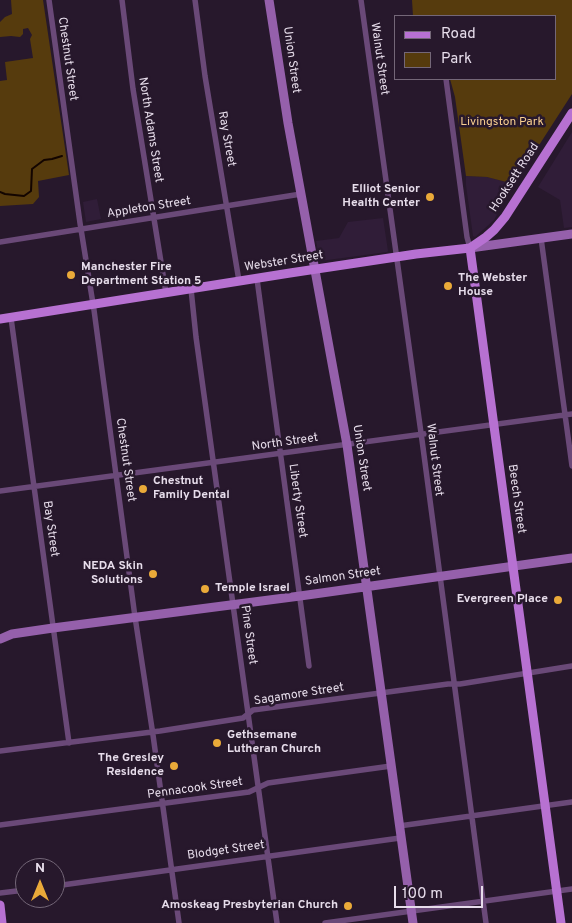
<!DOCTYPE html>
<html>
<head>
<meta charset="utf-8">
<style>
	body { margin:0 }
	#map { position:relative; width:572px; height:923px; overflow:hidden; background:#27182c; font-family:Overpass,sans-serif }
	canvas { display:block }
	.legend { position:absolute; left:394px; top:15px; width:162px; height:65px; box-sizing:border-box; background:#27182c; border:1px solid #746778; margin:0; padding:6px 9px; list-style:none; font-size:15px; color:#e7ddeb }
	.legend li { display:flex; align-items:center; gap:10px; height:25px }
	.legend b { width:25px; border:1px solid #746778 }
	.north { position:absolute; left:15px; top:858px; width:50px; height:50px; box-sizing:border-box; background:#27182c; border:1px solid #746778; border-radius:50%; rotate:0deg; font-size:14px; font-weight:700; line-height:20px; text-align:center; color:#e7ddeb }
	.north::after { content:''; display:block; margin:auto; width:18px; height:22px; background:#eaaa39; clip-path:polygon(50% 0,100% 100%,50% 72%,0 100%) }
	.scale { position:absolute; left:394px; top:886px; width:89px; height:22px; box-sizing:border-box; border:2px solid #e7ddeb; border-top:0; padding-left:6px; font-size:15px; line-height:18px; white-space:nowrap; color:#e7ddeb; -webkit-text-stroke:4px #27182c; paint-order:stroke }
</style>
</head>
<body>
<div id="map">
<canvas width="572" height="923"></canvas>
<ul class="legend">
<li><b style="height:6px;background:#b771d2"></b>Road</li>
<li><b style="height:14px;background:#563b0d"></b>Park</li>
</ul>
<div class="north">N</div>
<div class="scale">100 m</div>
</div>
<script>
const ctx = document.querySelector('canvas').getContext('2d');
ctx.lineJoin = 'round';
function fill(path, color) { ctx.fillStyle = color; ctx.fill(path, 'evenodd'); }
function strokePath(path, color, width, dash) { ctx.strokeStyle = color; ctx.lineWidth = width; ctx.lineCap = dash ? 'butt' : 'round'; ctx.setLineDash(dash || []); ctx.stroke(path); }
function label(font, color, halo, rows, align = 'center') {
  ctx.font = font + ' Overpass,sans-serif'; ctx.lineWidth = 5; ctx.setLineDash([]); ctx.textBaseline = 'middle'; ctx.strokeStyle = halo; ctx.fillStyle = color; for (const [text, x, y, turn = 0] of rows) {
    ctx.save(); ctx.translate(x, y); ctx.rotate((+turn || 0) * Math.PI / 180); ctx.textAlign = isNaN(turn) ? turn : align; if (halo) ctx.strokeText(text, 0, 0); ctx.fillText(text, 0, 0); ctx.restore();
  }
}
fill(new Path2D(`
	M572,132V227L564,228L560,200L538,187Z
	M466,176L487,177L514,184L494,220L475,237L473,236L466,185Z
	M97,199L101,219L86,222L83,202Z
	M383,218L388,251L387,252L320,261L316,241L339,238L348,222Z`), '#301d38');
fill(new Path2D(`
	M11,0H43L69,175L38,181L39,197L33,204L0,206V81L7,80L5,62L33,58L30,39L32,35L28,28L23,29V34L20,37L11,36L0,37V22L5,17L12,14Z
	M412,0H572V94L514,184L487,177L466,176L455,97L450,79H556V16H413Z`), '#563b0d');
strokePath(new Path2D(`
	M0,192L5,194L24,196L31,191L32,169L44,160L52,159L62,156`), '#130500', 2);
strokePath(new Path2D(`
	M49,0L80,223L94,310L135,617L153,735L179,923
	M122,0L133,89L166,293
	M195,0L205,76L239,281
	M361,0L422,440L486,923
	M446,79L467,237L470,248
	M541,238L572,466
	M0,242L301,194
	M257,279L309,666
	M191,289L196,337L277,923
	M11,318L69,743
	M0,491L572,414
	M0,751L160,731L243,718L253,710L448,684H460L572,666
	M0,825L249,792L268,783L391,766
	M399,826L572,802
	M55,886L400,838
	M0,893L25,890
	M325,923L572,889`), '#6a4978', 5.5);
strokePath(new Path2D(`
	M269,0L288,123L347,445L413,923
	M470,248L572,234
	M0,639L12,634L53,628L300,596L572,558`), '#9560ab', 9);
strokePath(new Path2D(`
	M470,248L561,923
	M0,319L290,273L416,254L470,248L486,237L494,230L505,217L572,113
	M0,905L2,923`), '#b771d2', 9);
for (const [x, y, r, color] of [
	[430,197,5,"#eaaa39"],
	[71,275,5,"#eaaa39"],
	[448,286,5,"#eaaa39"],
	[143,489,5,"#eaaa39"],
	[153,574,5,"#eaaa39"],
	[205,589,5,"#eaaa39"],
	[558,600,5,"#eaaa39"],
	[217,743,5,"#eaaa39"],
	[174,766,5,"#eaaa39"],
	[348,906,5,"#eaaa39"]
]) { const dot = new Path2D(); dot.arc(x, y, r, 0, 2 * Math.PI); ctx.fillStyle = color; ctx.fill(dot); strokePath(dot, '#27182c', 2); }
label('12px', '#e7ddeb', '#27182c', [
	["Chestnut Street",67,59,82],
	["Walnut Street",379,59,82],
	["Union Street",291,60,82],
	["North Adams Street",150,130,81],
	["Ray Street",226,139,80],
	["Hooksett Road",515,178,-57],
	["Appleton Street",149,208,-9],
	["Webster Street",284,262,-9],
	["North Street",285,443,-8],
	["Union Street",361,458,81],
	["Chestnut Street",125,460,82],
	["Walnut Street",434,460,83],
	["Beech Street",516,499,82],
	["Liberty Street",297,501,82],
	["Bay Street",50,529,82],
	["Salmon Street",343,577,-8],
	["Pine Street",248,635,82],
	["Sagamore Street",299,695,-9],
	["Pennacook Street",195,789,-8],
	["Blodget Street",226,851,-8]
]);
label('12px', '#f9cf90', '#27182c', [
	["Livingston Park",502,123]
]);
label('bold 12px', '#e7ddeb', '#27182c', [
	["Elliot Senior",420,190],
	["Health Center",420,204],
	["Manchester Fire",81,268,"left"],
	["Department Station 5",81,282,"left"],
	["The Webster",458,279,"left"],
	["House",458,293,"left"],
	["Chestnut",153,482,"left"],
	["Family Dental",153,496,"left"],
	["NEDA Skin",143,567],
	["Solutions",143,581],
	["Temple Israel",215,589,"left"],
	["Evergreen Place",548,600],
	["Gethsemane",227,736,"left"],
	["Lutheran Church",227,750,"left"],
	["The Gresley",164,759],
	["Residence",164,773],
	["Amoskeag Presbyterian Church",338,906]
], 'right');
</script>
</body>
</html>
